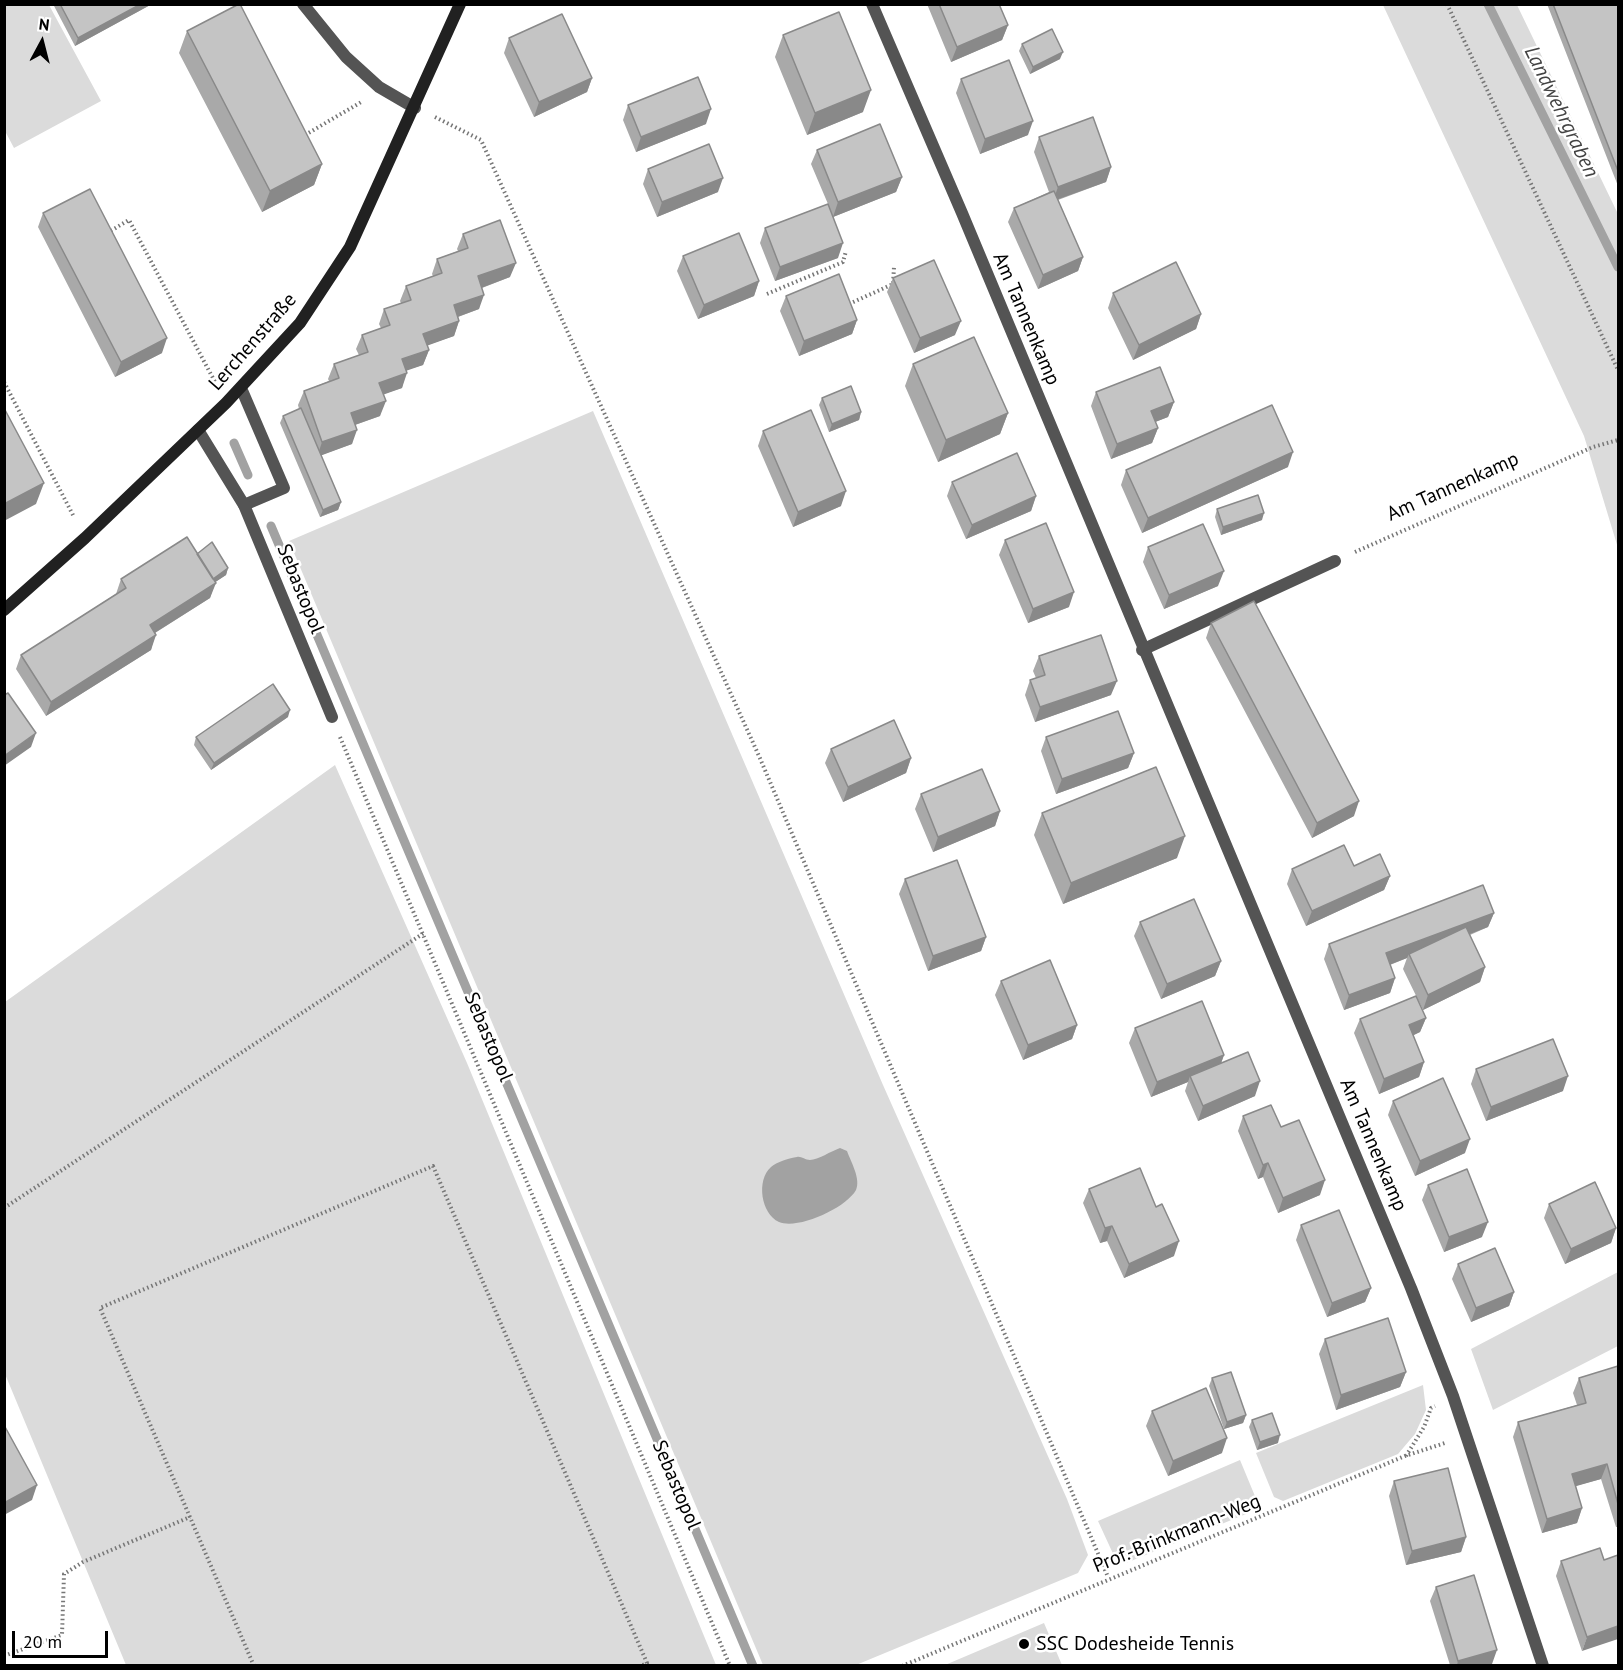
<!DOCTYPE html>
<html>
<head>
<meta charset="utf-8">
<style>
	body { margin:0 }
	#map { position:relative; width:1623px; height:1670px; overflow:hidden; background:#fff; font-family:"PT Sans",sans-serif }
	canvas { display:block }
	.frame { position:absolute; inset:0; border:6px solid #000; pointer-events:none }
	.north { position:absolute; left:12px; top:12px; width:60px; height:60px; -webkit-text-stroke:4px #fff; paint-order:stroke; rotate:7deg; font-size:16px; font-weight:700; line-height:24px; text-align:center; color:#000 }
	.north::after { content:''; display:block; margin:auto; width:21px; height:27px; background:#000; clip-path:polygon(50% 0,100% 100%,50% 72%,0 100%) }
	.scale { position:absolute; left:12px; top:1631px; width:96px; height:27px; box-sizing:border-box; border:3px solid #000; border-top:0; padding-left:8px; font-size:18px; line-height:21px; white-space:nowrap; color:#000; -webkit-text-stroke:4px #fff; paint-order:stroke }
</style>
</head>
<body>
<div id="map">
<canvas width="1623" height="1670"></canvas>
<div class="frame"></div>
<div class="north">N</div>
<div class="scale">20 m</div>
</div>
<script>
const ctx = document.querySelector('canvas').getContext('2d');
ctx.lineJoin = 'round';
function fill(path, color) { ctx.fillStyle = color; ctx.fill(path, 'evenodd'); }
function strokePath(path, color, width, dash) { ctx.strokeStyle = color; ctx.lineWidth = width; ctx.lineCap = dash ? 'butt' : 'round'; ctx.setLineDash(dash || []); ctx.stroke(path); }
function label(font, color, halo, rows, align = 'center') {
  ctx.font = font + ' "PT Sans",sans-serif'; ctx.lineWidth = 5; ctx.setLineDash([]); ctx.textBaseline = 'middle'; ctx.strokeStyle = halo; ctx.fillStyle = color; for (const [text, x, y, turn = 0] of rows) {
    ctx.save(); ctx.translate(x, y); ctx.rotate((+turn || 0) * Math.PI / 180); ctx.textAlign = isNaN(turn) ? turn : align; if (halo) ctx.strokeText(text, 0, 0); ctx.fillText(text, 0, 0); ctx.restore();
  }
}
fill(new Path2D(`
	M4,5H49L101,101L14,148L5,131Z
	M1383,5H1517L1618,214V548L1584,436Z
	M593,411L883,1085L1067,1499L1088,1555L1078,1573L856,1665H763L289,541Z
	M335,765L467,1063L716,1665H126L5,1374V1002Z
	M1618,1272V1346L1493,1410L1471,1349Z
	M1423,1385L1426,1410L1415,1434L1398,1454L1283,1501L1274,1497L1256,1453Z
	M1240,1460L1257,1501L1251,1512L1126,1563L1115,1558L1098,1521Z
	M1044,1623L1062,1665H945Z`), '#dbdbdb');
fill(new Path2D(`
	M840,1148L847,1151C851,1162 861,1179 856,1190C846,1208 798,1230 779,1222C761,1214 756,1180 771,1167C776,1162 790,1158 797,1157C801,1156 805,1160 810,1160C818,1160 831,1151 840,1148Z`), '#a2a2a2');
strokePath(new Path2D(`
	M1488,4L1618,267
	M234,443L248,475
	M271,526L753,1666`), '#a2a2a2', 9);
strokePath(new Path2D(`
	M1447,4L1618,370
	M435,117L481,140L759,756L1108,1577
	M305,135L363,101
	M107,233L129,220L215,382
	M767,294L843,262L846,251
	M849,304L893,284L894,267
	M4,382L74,517
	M1355,552L1593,447L1618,440
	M340,737L730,1666
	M4,1208L424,933
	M1406,1456L1424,1427L1431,1408L1435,1406
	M4,1656L62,1635L64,1574L83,1562L190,1517
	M254,1666L100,1308L433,1166L647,1663L641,1666
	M902,1666L1405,1456L1445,1443`), '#767676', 4, [1.5, 3]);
strokePath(new Path2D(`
	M241,388L284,488L244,505
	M1142,650L1335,561`), '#545454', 12);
strokePath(new Path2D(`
	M303,4L346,57L379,87L415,108
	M872,4L962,213L1411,1288L1453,1396L1543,1666
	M198,430L244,505L332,717`), '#545454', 12);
strokePath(new Path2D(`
	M4,610L85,538L226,403L300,323L350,247L460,4`), '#212121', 12);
fill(new Path2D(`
	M53,4H152L75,46Z
	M927,4H999L1008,25L1002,40L951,62Z
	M1547,4H1618V186Z
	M187,31L322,164L314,185L262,212L179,53Z
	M783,35L863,112L807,135L775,57Z
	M509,38L592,78L587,92L534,117L504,53Z
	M1022,44L1060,59L1030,74L1019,51Z
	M961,79L1028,135L980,154L956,93Z
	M628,105L706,124L636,152L623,120Z
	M1039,137L1111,167L1106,182L1058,200L1083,257L1078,271L1038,289L1008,222L1014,208L1049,192L1034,152Z
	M817,150L902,177L896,192L833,217L838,258L775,281L760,243L765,228L828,204L811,164Z
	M648,169L718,192L657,217L643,184Z
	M43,213L162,353L115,377L38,227Z
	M463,234L510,277L482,288L479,309L458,317L459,321L454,336L427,345L429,350L423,365L406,370L402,388L383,394L380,416L355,425L352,444L321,455L341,502L338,510L320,517L280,423L283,416L299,409L298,405L304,391L329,381L328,379L334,364L359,355L356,349L362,335L381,328L379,324L384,309L401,303L400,301L406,286L433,276L432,274L437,259L458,251L457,249Z
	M683,256L759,281L754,296L698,319L677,271Z
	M893,278L955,335L914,353L887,292Z
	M1113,293L1201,314L1196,329L1133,360L1108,308Z
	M786,296L857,320L852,334L799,356L780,311Z
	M913,364L1008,413L1000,434L938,462L905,386Z
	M1096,392L1174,402L1168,417L1155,422L1158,428L1152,443L1111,459L1091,406Z
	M822,398L861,412L859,420L829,432L819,405Z
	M763,431L841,506L793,527L758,446Z
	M1288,467L1142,533L1121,485L1126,470Z
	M952,482L1036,496L1031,511L966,539L947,496Z
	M1217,509L1262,520L1221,535L1215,517Z
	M1005,540L1069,607L1028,623L999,555Z
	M1148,547L1218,586L1164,609L1143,562Z
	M197,554L228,568L226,575L215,582L210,598L155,633L151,650L46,716L16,669L21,655L116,594L121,579Z
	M1211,623L1354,816L1312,838L1206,638Z
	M1039,656L1111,695L1035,722L1025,695L1030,680L1036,678L1033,671Z
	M288,717L211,770L194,745L196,737Z
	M1046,737L1134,753L1128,768L1056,794L1041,751Z
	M831,749L911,758L906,773L843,802L825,763Z
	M921,794L1000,811L995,826L933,852L915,809Z
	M1042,813L1177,858L1063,904L1034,835Z
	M1354,866L1390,876L1384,890L1306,926L1287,884L1292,869Z
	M905,879L986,937L981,951L928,971L899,894Z
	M1494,913L1488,927L1470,935L1485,967L1480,982L1423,1010L1403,969L1407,958L1390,965L1395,978L1390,993L1344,1010L1324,959L1329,944Z
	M1140,922L1221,961L1215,976L1161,999L1134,936Z
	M1001,981L1077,1025L1072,1039L1023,1060L995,995Z
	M1426,1018L1420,1032L1413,1035L1424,1062L1419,1077L1379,1094L1354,1033L1360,1019Z
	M1135,1028L1224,1055L1221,1063L1255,1096L1198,1121L1185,1091L1188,1082L1151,1097L1129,1043Z
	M1476,1069L1563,1091L1486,1121L1471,1084Z
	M1393,1101L1465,1153L1415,1176L1388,1115Z
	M1243,1116L1320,1195L1278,1213L1263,1177L1258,1179L1238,1131Z
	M1428,1185L1482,1237L1444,1252L1422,1200Z
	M1089,1189L1156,1207L1174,1256L1124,1278L1107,1241L1100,1243L1083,1203Z
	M1549,1204L1616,1228L1611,1243L1565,1264L1544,1218Z
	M1301,1225L1371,1288L1365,1302L1327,1317L1296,1240Z
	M1458,1264L1514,1292L1509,1306L1471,1322L1452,1279Z
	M1325,1339L1406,1372L1400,1387L1336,1410L1319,1354Z
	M1618,1366V1527H1616L1601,1479L1575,1486L1582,1508L1577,1523L1542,1533L1513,1437L1518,1422L1577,1405L1573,1393L1579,1378Z
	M1212,1378L1246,1415L1243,1423L1224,1429L1209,1386Z
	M1152,1411L1222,1453L1168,1476L1146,1426Z
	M1252,1420L1278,1443L1257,1450L1249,1427Z
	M1394,1481L1466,1537L1461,1552L1406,1565L1389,1496Z
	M1618,1555L1582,1651L1556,1576L1561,1561L1604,1560Z
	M1436,1587L1492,1664L1488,1665H1450L1430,1601Z`), '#a9a9a9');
fill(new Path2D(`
	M141,4H152L75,46L78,38Z
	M1008,25L1002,40L951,62L957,47Z
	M1063,52L1060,59L1030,74L1033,67Z
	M592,78L587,92L534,117L539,102Z
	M871,90L863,112L807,135L815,113Z
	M711,109L706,124L636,152L641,137Z
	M1033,121L1028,135L980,154L985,139Z
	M322,164L314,185L262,212L270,191Z
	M1111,167L1106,182L1053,201L1058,187Z
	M902,177L896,192L833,217L838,202Z
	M723,178L718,192L657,217L662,202Z
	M843,243L838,258L775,281L780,267Z
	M1083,257L1078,271L1038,289L1043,275Z
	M516,263L510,277L473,291L478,276Z
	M759,281L754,296L698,319L704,305Z
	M484,295L479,309L449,320L454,305Z
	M1201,314L1196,329L1133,360L1139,345Z
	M857,320L852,334L799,356L804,341Z
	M459,321L454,336L418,349L423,334Z
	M961,321L955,335L914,353L920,338Z
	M167,338L162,353L115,377L121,362Z
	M429,350L423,365L397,374L402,359Z
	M407,373L402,388L374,398L379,383Z
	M386,401L380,416L346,428L351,413Z
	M1174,402L1168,417L1145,426L1151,411Z
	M861,412L859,420L829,432L832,424Z
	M1008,413L1000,434L938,462L946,440Z
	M1158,428L1152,443L1111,459L1117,444Z
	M357,430L352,444L317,457L322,442Z
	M1293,452L1288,467L1142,533L1148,518Z
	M44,483L36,504L4,521V504Z
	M846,491L841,506L793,527L798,512Z
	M1036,496L1031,511L966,539L972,525Z
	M341,502L338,510L320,517L323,510Z
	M1264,513L1262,520L1221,535L1223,527Z
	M228,568L226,575L205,589L208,582Z
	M1224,571L1218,586L1164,609L1169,595Z
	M216,583L210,598L145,639L150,625Z
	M1074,592L1069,607L1028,623L1033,609Z
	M156,635L151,650L46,716L51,702Z
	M1117,681L1111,695L1035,722L1040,707Z
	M290,710L288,717L211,770L214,763Z
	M36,733L31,747L4,766V756Z
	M1134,753L1128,768L1056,794L1062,779Z
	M911,758L906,773L843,802L848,787Z
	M1359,801L1354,816L1312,838L1317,823Z
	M1000,811L995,826L933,852L938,837Z
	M1185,836L1177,858L1063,904L1071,883Z
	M1390,876L1384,890L1306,926L1312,911Z
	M1494,913L1488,927L1410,957L1409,954L1407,958L1381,968L1386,953Z
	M986,937L981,951L928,971L933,956Z
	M1221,961L1215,976L1161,999L1167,984Z
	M1485,967L1480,982L1423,1010L1428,995Z
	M1395,978L1390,993L1344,1010L1349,995Z
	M1426,1018L1420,1032L1404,1040L1409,1025Z
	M1077,1025L1072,1039L1023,1060L1028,1045Z
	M1224,1055L1219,1069L1190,1076L1188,1082L1151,1097L1157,1082Z
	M1424,1062L1419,1077L1379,1094L1384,1079Z
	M1568,1076L1563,1091L1486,1121L1491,1107Z
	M1260,1081L1255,1096L1198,1121L1203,1106Z
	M1470,1139L1465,1153L1415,1176L1420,1161Z
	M1268,1163L1263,1177L1258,1179L1263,1165Z
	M1325,1180L1320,1195L1278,1213L1283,1198Z
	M1488,1222L1482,1237L1444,1252L1449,1237Z
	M1112,1226L1107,1241L1100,1243L1105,1228Z
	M1616,1228L1611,1243L1565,1264L1571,1249Z
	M1179,1241L1174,1256L1124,1278L1129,1264Z
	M1371,1288L1365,1302L1327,1317L1332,1303Z
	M1514,1292L1509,1306L1471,1322L1476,1308Z
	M1406,1372L1400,1387L1336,1410L1341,1395Z
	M1246,1415L1243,1423L1224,1429L1227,1422Z
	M1280,1435L1278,1443L1257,1450L1260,1442Z
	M1227,1438L1222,1453L1168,1476L1173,1461Z
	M1607,1464L1601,1479L1566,1489L1572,1474Z
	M37,1485L32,1500L4,1515V1503Z
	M1582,1508L1577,1523L1542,1533L1547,1519Z
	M1466,1537L1461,1552L1406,1565L1412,1551Z
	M1618,1626V1639L1582,1651L1587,1637Z
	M1497,1650L1492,1664L1488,1665H1457L1458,1661Z`), '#898989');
const building = new Path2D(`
	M60,4H141L78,38Z
	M239,4H240L322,164L270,191L187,31Z
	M939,4H999L1008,25L957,47Z
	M1553,4H1618V171Z
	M839,12L871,90L815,113L783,35Z
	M562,14L592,78L539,102L509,38Z
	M1052,29L1063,52L1033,67L1022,44Z
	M1009,60L1033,121L985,139L961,79Z
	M698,77L711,109L641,137L628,105Z
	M1093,117L1111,167L1058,187L1039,137Z
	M880,124L902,177L838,202L817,150Z
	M709,144L723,178L662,202L648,169Z
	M90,189L167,338L121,362L43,213Z
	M1054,191L1083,257L1043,275L1014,208Z
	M828,204L843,243L780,267L765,228Z
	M500,220L516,263L478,276L484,295L454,305L459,321L423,334L429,350L402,359L407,373L379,383L386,401L351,413L357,430L322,442L304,391L339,378L334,364L368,352L362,335L390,325L384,309L411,300L406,286L442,273L437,259L468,248L463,234Z
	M739,233L759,281L704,305L683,256Z
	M934,260L961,321L920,338L893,278Z
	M1176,262L1201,314L1139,345L1113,293Z
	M839,274L857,320L804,341L786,296Z
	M974,337L1008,413L946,440L913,364Z
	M1160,367L1174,402L1151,411L1158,428L1117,444L1096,392Z
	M851,386L861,412L832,424L822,398Z
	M1272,405L1293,452L1148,518L1126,470Z
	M4,408L44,483L4,504Z
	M301,408L341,502L323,510L283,416Z
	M811,410L846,491L798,512L763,431Z
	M1017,453L1036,496L972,525L952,482Z
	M1258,495L1264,513L1223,527L1217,509Z
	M1046,523L1074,592L1033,609L1005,540Z
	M1203,524L1224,571L1169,595L1148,547Z
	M187,537L216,583L150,625L156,635L51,702L21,655L126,588L121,579Z
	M212,542L228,568L213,579L197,554Z
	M1254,601L1359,801L1317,823L1211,623Z
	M1101,635L1117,681L1040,707L1030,680L1045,675L1039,656Z
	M273,684L290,710L214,763L196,737Z
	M8,693L36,733L4,756V695Z
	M1118,711L1134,753L1062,779L1046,737Z
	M894,720L911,758L848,787L831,749Z
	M1156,767L1185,836L1071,883L1042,813Z
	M982,769L1000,811L938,837L921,794Z
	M1344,845L1354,866L1380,854L1390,876L1312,911L1292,869Z
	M957,860L986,937L933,956L905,879Z
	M1483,885L1494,913L1386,953L1395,978L1349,995L1329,944Z
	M1194,899L1221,961L1167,984L1140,922Z
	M1466,927L1485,967L1428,995L1409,954Z
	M1050,960L1077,1025L1028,1045L1001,981Z
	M1416,996L1426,1018L1409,1025L1424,1062L1384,1079L1360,1019Z
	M1202,1001L1224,1055L1157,1082L1135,1028Z
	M1553,1039L1568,1076L1491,1107L1476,1069Z
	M1248,1052L1260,1081L1203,1106L1190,1076Z
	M1443,1078L1470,1139L1420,1161L1393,1101Z
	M1271,1105L1281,1127L1299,1120L1325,1180L1283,1198L1268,1163L1263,1165L1243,1116Z
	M1140,1168L1156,1207L1162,1204L1179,1241L1129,1264L1112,1226L1105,1228L1089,1189Z
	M1467,1169L1488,1222L1449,1237L1428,1185Z
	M1595,1182L1616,1228L1571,1249L1549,1204Z
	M1339,1210L1371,1288L1332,1303L1301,1225Z
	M1495,1248L1514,1292L1476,1308L1458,1264Z
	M1388,1318L1406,1372L1341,1395L1325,1339Z
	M1618,1366V1504L1607,1464L1572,1474L1582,1508L1547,1519L1518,1422L1586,1403L1579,1378Z
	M1231,1372L1246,1415L1227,1422L1212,1378Z
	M1206,1388L1227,1438L1173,1461L1152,1411Z
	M1272,1413L1280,1435L1260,1442L1252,1420Z
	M4,1425L37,1485L4,1503Z
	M1448,1468L1466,1537L1412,1551L1394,1481Z
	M1600,1548L1604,1560L1618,1555V1626L1587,1637L1561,1561Z
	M1474,1575L1497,1650L1458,1661L1436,1587Z`);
fill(building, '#c4c4c4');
strokePath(building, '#898989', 1.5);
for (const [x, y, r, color] of [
	[1024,1644,6,"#000"]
]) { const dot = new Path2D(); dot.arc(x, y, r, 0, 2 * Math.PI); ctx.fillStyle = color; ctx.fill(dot); strokePath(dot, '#fff', 2); }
label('20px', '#000', '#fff', [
	["Am Tannenkamp",1026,319,67],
	["Lerchenstraße",253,342,-49],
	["Am Tannenkamp",1453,487,-24],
	["Sebastopol",300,589,68],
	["Sebastopol",488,1037,67],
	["Am Tannenkamp",1373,1145,67],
	["Sebastopol",676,1485,67],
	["Prof.-Brinkmann-Weg",1177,1534,-22]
]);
label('20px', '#000', '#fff', [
	["SSC Dodesheide Tennis",1036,1644]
], 'left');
label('italic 21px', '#434343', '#fff', [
	["Landwehrgraben",1561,112,64]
]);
</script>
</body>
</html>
